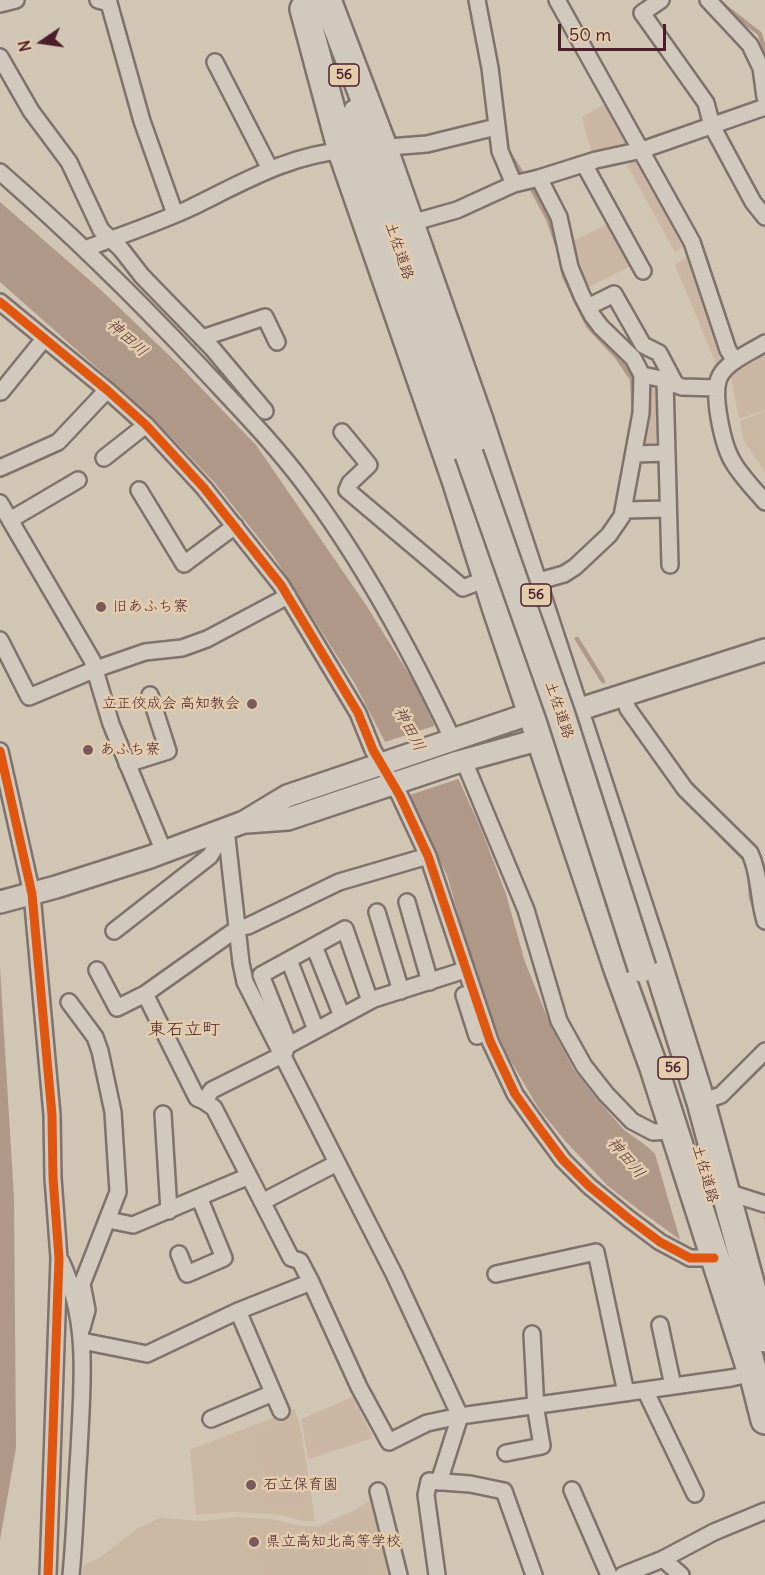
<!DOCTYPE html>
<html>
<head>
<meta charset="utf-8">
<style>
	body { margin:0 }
	#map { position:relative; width:765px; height:1575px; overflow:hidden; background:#d1c5b4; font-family:Delius,sans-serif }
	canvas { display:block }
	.north { position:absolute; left:12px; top:12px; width:60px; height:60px; -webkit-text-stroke:4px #e3cdad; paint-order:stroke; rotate:257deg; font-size:16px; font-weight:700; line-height:24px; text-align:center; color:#4a1f2b }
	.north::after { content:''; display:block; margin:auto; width:21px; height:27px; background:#4a1f2b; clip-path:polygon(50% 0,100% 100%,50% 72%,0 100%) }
	.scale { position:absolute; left:558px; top:24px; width:108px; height:27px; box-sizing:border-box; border:3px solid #4a1f2b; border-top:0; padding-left:8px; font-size:18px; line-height:21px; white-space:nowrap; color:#4a1f2b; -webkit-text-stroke:4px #e3cdad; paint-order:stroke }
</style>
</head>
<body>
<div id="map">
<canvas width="765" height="1575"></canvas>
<div class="north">N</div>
<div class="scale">50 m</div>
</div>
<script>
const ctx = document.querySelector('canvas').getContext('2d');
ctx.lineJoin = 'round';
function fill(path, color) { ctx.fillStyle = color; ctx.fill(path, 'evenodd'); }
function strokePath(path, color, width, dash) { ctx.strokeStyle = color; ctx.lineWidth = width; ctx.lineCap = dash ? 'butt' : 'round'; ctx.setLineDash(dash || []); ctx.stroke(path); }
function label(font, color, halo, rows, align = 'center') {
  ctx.font = font + ' Delius,"Klee One",sans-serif'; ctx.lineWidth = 5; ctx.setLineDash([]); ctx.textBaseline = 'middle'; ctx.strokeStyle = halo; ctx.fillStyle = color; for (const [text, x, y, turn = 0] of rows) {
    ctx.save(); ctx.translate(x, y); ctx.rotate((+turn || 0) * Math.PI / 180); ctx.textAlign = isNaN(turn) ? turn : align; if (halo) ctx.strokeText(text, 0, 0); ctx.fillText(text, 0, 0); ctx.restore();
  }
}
fill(new Path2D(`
	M765,411V472L744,441L740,421Z
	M295,1409L301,1429L315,1521H304L275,1514L233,1512L196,1515L190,1450Z
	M377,1496L395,1575H82L83,1566L102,1556L138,1528L160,1518L203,1521L237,1517L271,1519L302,1526H318L353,1511Z`), '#cbb8a3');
fill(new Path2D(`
	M606,103L630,143L625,146L591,152L582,117Z
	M636,160L683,247L675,252L627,165Z
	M610,223L633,265L587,288L573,241Z
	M686,257L721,362L716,364L675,265Z
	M765,351V410L739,419L730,372Z
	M655,385L658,387L662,447H643L649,404L647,390Z
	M353,1397L373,1438L308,1459L301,1419Z
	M292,1417L299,1450L306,1507H274L268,1504L259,1431Z
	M365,1509L369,1512L375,1533L366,1543L368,1564L363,1567L365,1575H266L254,1533L258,1530L263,1535L305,1541L308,1540L309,1530L322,1528Z`), '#cab6a2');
fill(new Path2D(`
	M0,202L101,290L178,364L256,445L366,605L417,687L481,829L506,894L525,962L552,1029L574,1070L596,1098L624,1130L644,1144L668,1165L718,1201L765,1217V1271L679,1239L639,1210L608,1186L567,1143L539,1109L509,1058L481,996L447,875L416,815L410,796L384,740L355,684L274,557L214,482L148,413L0,282Z
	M0,967L14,1198L16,1448L0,1540Z`), '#b09889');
fill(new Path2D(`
	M437,725L461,778L407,796L382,743Z
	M653,1147L706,1192L763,1213L765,1221V1274L681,1243Z`), '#d1c5b4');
strokePath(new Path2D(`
	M723,5L760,34L765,53
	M506,135L508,152L532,189L548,219L558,247L564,276L588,326L617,357L632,379L634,412
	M577,639L603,681
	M694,808L744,859L749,871L751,898L755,909`), '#b09889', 4.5);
const street = new Path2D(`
	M98,0L109,3L142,121L175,214
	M477,0L490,68L500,151L514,184
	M557,0L692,242L728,350L735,361
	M661,0L642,13L706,103L712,126L753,202L765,217
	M708,0L750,45L761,68L765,97
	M0,4L16,0
	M0,57L31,111L69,162L101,230L121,249L142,276L212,348L265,411
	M215,62L270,169
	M377,148L427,144L496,127
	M584,164L643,271
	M0,172C70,233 136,298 199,365C234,403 271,440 302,481C362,560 410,650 453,740
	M411,223L457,210L514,184L539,178L596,160L642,150L765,107
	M85,249C119,236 155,224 188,209C240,184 289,154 348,150
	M0,302L107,390L146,425L204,488L281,585L358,713L373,750L400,796L428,856L490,1041L515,1094L537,1125L563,1160L589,1186L628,1218L660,1242L690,1258H714
	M588,307L614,294L643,345L659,353L676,385
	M202,338L265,317L277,342
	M765,343C751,352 728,361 720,376C711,393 723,446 733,462C741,476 754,489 765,502
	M642,375L662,379L682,387L717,388
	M665,380L670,565
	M1,392L44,339
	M342,432L369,465L350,483L347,490L463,588L486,579
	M634,454L667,453
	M104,458L146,425
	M0,468L58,442L107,390
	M139,490L184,564L235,526
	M0,503L92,660L111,724L164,852
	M624,510L668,509
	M10,520L78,480
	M532,583L564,574L575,567L609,535L622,516L641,413L642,375L633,358L601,327L592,315L582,296L570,267L559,217L539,178
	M0,640L29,697L96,669L145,652L182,648L207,639L288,596
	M623,695L628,709L685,789L750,853C760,874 758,898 765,921
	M0,751L32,894L52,1115L53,1178L59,1258L48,1575
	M464,761L526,910L559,1021L584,1066L606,1094L632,1121L653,1132L674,1131
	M127,764L168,751L150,695
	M226,829L241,963L245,982L394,1274L460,1416L439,1482
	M407,902L430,982
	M377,912L401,991
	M114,931L210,856L226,829
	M314,946L342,1016
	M289,960L316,1030
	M97,970L117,1008L145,994
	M464,995L477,1036L487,1032
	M69,1002L95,1037L100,1051L113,1112L118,1192L82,1284L87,1310L82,1328
	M289,1045L261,975L345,929L370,1001
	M204,1101L197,1098L145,994L238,928L248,926L339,882L428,856
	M701,1102L721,1095L765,1051
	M163,1114L169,1211
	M727,1192L765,1204
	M262,1202L337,1163
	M108,1220L133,1225L249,1176
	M179,1254L187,1274L224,1258L199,1197
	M61,1261C90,1323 82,1385 79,1451C76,1492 75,1534 71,1575
	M496,1274L596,1252L626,1393
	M311,1282L359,1387L389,1442L427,1423L460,1416L731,1378L757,1372
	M238,1311L281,1411
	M660,1325L673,1386
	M82,1341L147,1354L238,1311L311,1282L300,1261L291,1258L214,1108L204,1101L212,1090L284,1054L287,1046L374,999L465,970
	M645,1390L695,1494
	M211,1419L273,1393
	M506,1453L542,1446L536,1410L532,1334
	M572,1490L609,1575
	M378,1491L399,1575
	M663,1559L714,1532L765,1511
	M437,1575L426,1495L429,1481L470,1484L504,1491L534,1575
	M623,1575L663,1559L681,1575`);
const secondary = new Path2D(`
	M247,822L288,819L458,762L541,739L551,731
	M0,902L56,887L150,857L244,822L287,796L532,713L574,711L765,650`);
const highway = new Path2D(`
	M327,0L383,147L479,420L655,956L701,1102L765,1338
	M304,9L342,151L456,480L496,607L618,969L654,1068L752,1373
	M357,113L364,149L469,454
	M749,1357L765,1420`);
strokePath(street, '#7f716c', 20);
strokePath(secondary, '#7f716c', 26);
strokePath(highway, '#7f716c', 32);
strokePath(street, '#d1c9bd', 15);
strokePath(secondary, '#d1c9bd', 21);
strokePath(highway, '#d1c9bd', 27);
const highwayBridge = new Path2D(`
	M469,454L561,715L642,968`);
strokePath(highwayBridge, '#7f716c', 32, []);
strokePath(highwayBridge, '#d1c9bd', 27);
strokePath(new Path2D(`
	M0,302L107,390L146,425L204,488L281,585L358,713L373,750L400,796L428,856L490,1041L515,1094L537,1125L563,1160L589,1186L628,1218L660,1242L690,1258H714
	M0,751L32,894L52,1115L53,1178L59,1258L48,1575`), '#e0560e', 9);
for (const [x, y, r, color] of [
	[101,607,6,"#79595b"],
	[252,704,6,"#79595b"],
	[88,750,6,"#79595b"],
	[251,1485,6,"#79595b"],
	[254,1542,6,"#79595b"]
]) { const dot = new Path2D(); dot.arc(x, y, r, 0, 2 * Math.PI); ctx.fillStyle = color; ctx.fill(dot); strokePath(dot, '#e3cdad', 2); }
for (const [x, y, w] of [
	[344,75,30],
	[536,595,30],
	[673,1068,30]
]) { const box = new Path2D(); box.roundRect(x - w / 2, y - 11, w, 22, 4.5); ctx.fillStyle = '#e3cdad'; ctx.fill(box); strokePath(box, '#4a1f2b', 1.5); }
label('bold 14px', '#4a1f2b', null, [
	["56",344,75],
	["56",536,595],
	["56",673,1068]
]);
label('15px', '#4a1f2b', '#e3cdad', [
	["土佐道路",399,251,71],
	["土佐道路",559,710,71],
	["土佐道路",705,1174,74]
]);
label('15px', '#4a1f2b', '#e3cdad', [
	["旧あふち寮",113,607],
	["立正佼成会 高知教会",240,704,"right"],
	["あふち寮",100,750],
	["石立保育園",263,1485],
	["県立高知北高等学校",266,1542]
], 'left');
label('italic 16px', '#5c333a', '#e3cdad', [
	["神田川",127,338,41],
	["神田川",409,729,62],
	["神田川",626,1158,50]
]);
label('18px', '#4a1f2b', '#e3cdad', [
	["東石立町",184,1030]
]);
</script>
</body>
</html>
